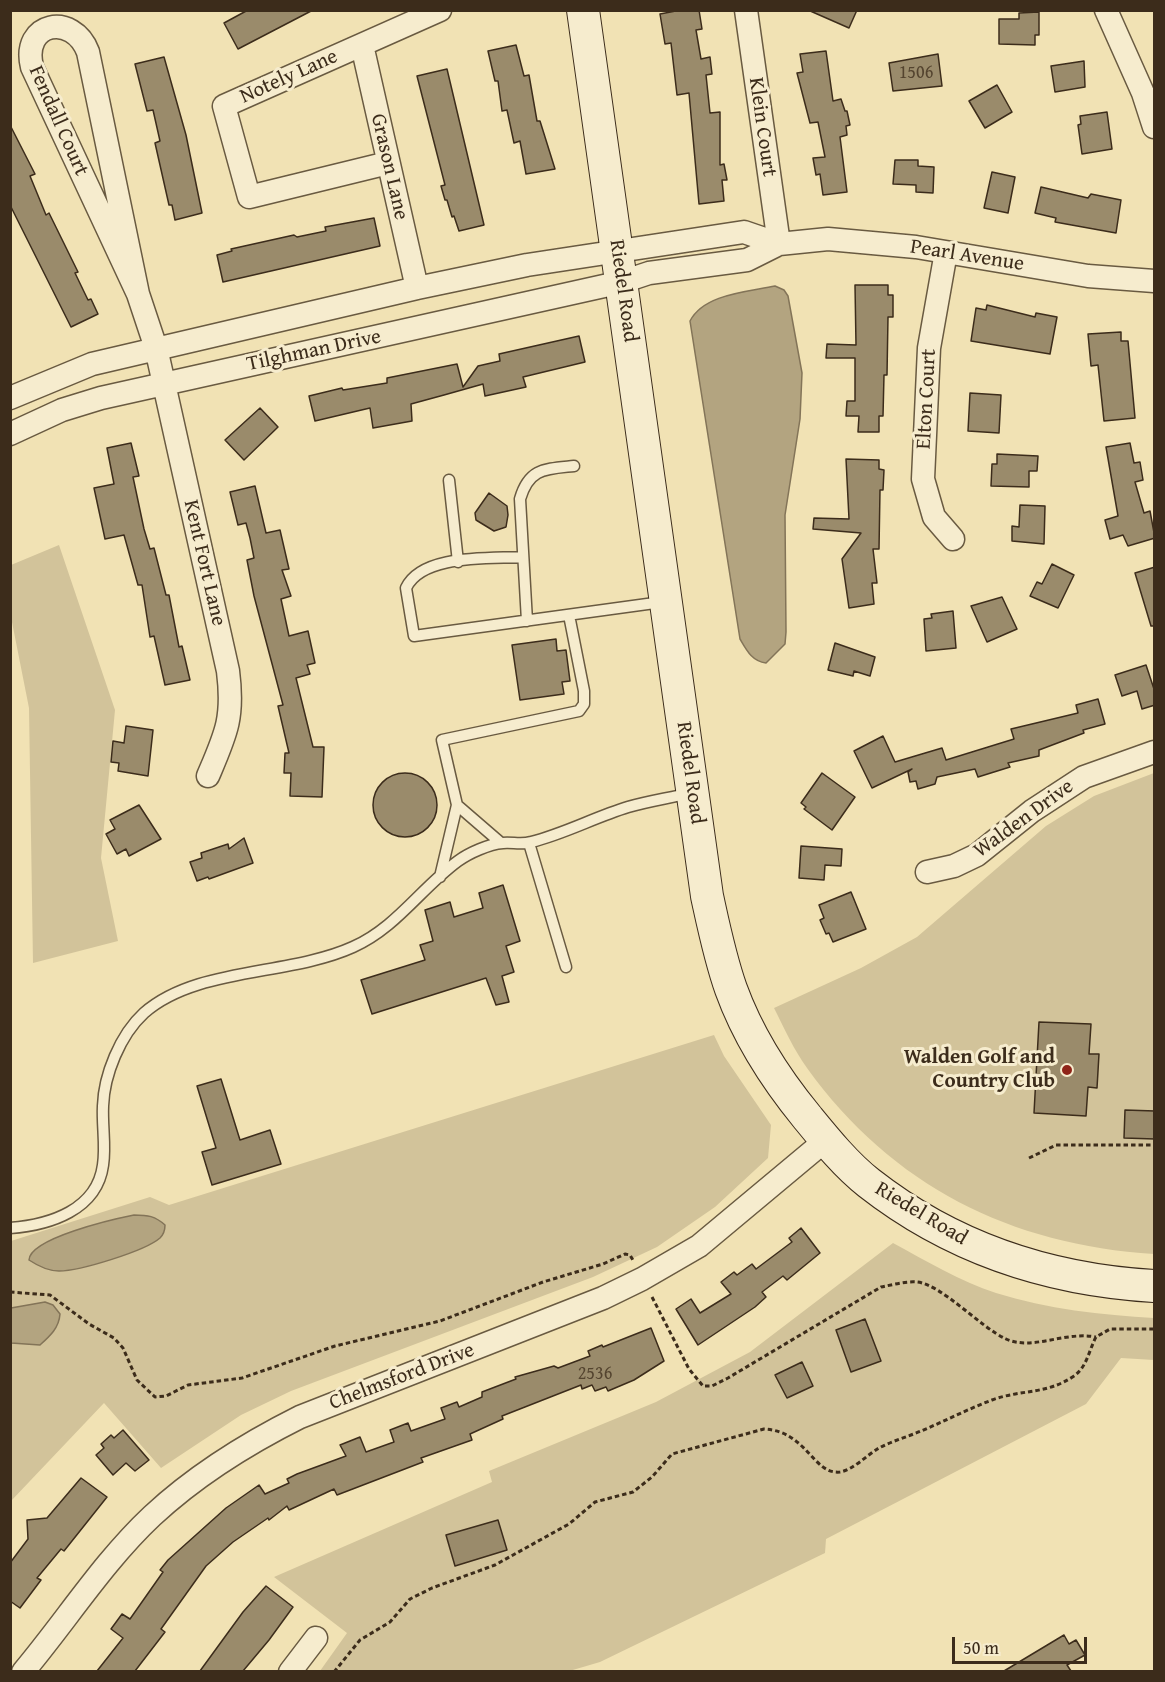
<!DOCTYPE html>
<html>
<head>
<meta charset="utf-8">
<style>
	body { margin:0 }
	#map { position:relative; width:1165px; height:1682px; overflow:hidden; background:#f1e2b4; font-family:"Gentium Book Plus",serif }
	canvas { display:block }
	.frame { position:absolute; inset:0; border:12px solid #3c2c1b; pointer-events:none }
	.scale { position:absolute; left:952px; top:1637px; width:135px; height:27px; box-sizing:border-box; border:3px solid #3c2c1b; border-top:0; padding-left:8px; font-size:18px; line-height:21px; white-space:nowrap; color:#3c2c1b; -webkit-text-stroke:4px #f6ecce; paint-order:stroke }
</style>
</head>
<body>
<div id="map">
<canvas width="1165" height="1682"></canvas>
<div class="frame"></div>
<div class="scale">50 m</div>
</div>
<script>
const ctx = document.querySelector('canvas').getContext('2d');
ctx.lineJoin = 'round';
function fill(path, color) { ctx.fillStyle = color; ctx.fill(path, 'evenodd'); }
function strokePath(path, color, width, dash) { ctx.strokeStyle = color; ctx.lineWidth = width; ctx.lineCap = dash ? 'butt' : 'round'; ctx.setLineDash(dash || []); ctx.stroke(path); }
function label(font, color, halo, rows, align = 'center') {
  ctx.font = font + ' "Gentium Book Plus",serif'; ctx.lineWidth = 6; ctx.setLineDash([]); ctx.textBaseline = 'middle'; ctx.strokeStyle = halo; ctx.fillStyle = color; for (const [text, x, y, turn = 0] of rows) {
    ctx.save(); ctx.translate(x, y); ctx.rotate((+turn || 0) * Math.PI / 180); ctx.textAlign = isNaN(turn) ? turn : align; if (halo) ctx.strokeText(text, 0, 0); ctx.fillText(text, 0, 0); ctx.restore();
  }
}
fill(new Path2D(`
	M59,545L115,710L101,858L118,941L33,963L29,708L11,617V565Z
	M1154,773V1254C1011,1245 892,1186 807,1068C794,1050 784,1028 774,1008L861,968L917,937L1046,826L1094,796Z
	M714,1035L724,1056L771,1125L768,1158L715,1207L657,1247L593,1277L291,1391L241,1415L161,1468L104,1403L11,1501V1241L150,1197L169,1205Z
	M893,1243C926,1261 960,1281 996,1293C1047,1309 1102,1315 1154,1318V1360L1121,1358L1086,1404L826,1539L825,1553L600,1662L566,1672L320,1671L347,1633L274,1577L492,1482L489,1471L656,1402L750,1352Z`), '#d2c39a');
const water = new Path2D(`
	M775,286L784,290L788,296L802,373L800,419L785,515L786,632L785,644L766,663C752,661 747,651 740,639L690,321C704,294 747,292 775,286Z
	M134,1215C148,1215 155,1216 165,1225C165,1230 164,1234 160,1238C145,1251 80,1271 59,1271C48,1271 38,1266 29,1260C30,1238 114,1219 134,1215Z
	M45,1302L53,1305L60,1314C59,1328 50,1336 40,1345L11,1343V1308Z`);
fill(water, '#b3a480');
strokePath(water, '#837458', 1.5);
const building = new Path2D(`
	M248,10H313L238,49L224,23Z
	M681,10H699L702,29L696,30L701,59L710,57L712,74L706,75L710,113L720,112V165L724,164L727,180H722L724,201L699,204L689,93L677,95L671,43L665,44L660,14Z
	M808,10H857L849,28Z
	M1039,12V35H1035V45L999,44V19H1019V13Z
	M516,45L524,76L529,75L537,121H540L555,169L526,174L520,141L514,143L507,110L502,111L498,81H495L488,51Z
	M826,51L833,101L841,99L845,111H847L850,125L846,126L847,135L840,137L847,192L823,195L820,174L816,175L813,158L825,157L818,122L810,123L797,73L803,72L800,54Z
	M938,54L942,86L893,91L889,63Z
	M164,57L186,135L202,213L175,220L172,205H169L155,143L160,141L153,110L147,111L135,64Z
	M1084,61L1085,87L1055,92L1051,66Z
	M447,69L484,225L459,231L454,216L452,217L447,200H445L441,186L445,185L417,76Z
	M997,85L1012,112L985,128L969,101Z
	M1107,112L1112,149L1082,154L1078,125L1081,124L1080,116Z
	M10,125L35,174L30,176L46,215L49,213L78,272L75,273L88,300L91,299L98,314L71,327L10,205Z
	M895,160H918V166L934,167L933,193L916,192V185L893,184Z
	M992,172L1015,177L1008,213L984,208Z
	M1041,187L1088,198L1091,194L1121,200L1116,233L1055,222L1056,218L1035,213Z
	M374,218L380,246L223,282L217,255L232,251L231,249L294,235L297,237L326,231L325,227Z
	M855,285H888V295H893V317H888L887,375H884L883,416H879V432H858L859,416H846L847,401H855V358H826L827,344L856,345Z
	M987,305L1035,317L1036,313L1057,317L1050,354L971,341L976,308L986,310Z
	M1121,332V341H1128L1135,418L1104,421L1098,365L1091,366L1088,334Z
	M579,336L585,362L523,377L526,387L485,396L483,384L444,395L411,404L412,421L373,428L370,408L315,421L309,396L342,388L343,390L387,383V378L457,364L463,387L478,366L500,361L499,354Z
	M970,393L1001,395L999,433L968,431Z
	M260,408L278,427L244,460L225,440Z
	M131,443L139,476L133,477L144,529L150,549L154,548L166,595H169L179,647L182,646L190,680L165,685L154,636L150,637L142,585H138L124,535L105,539L94,488L114,484L107,448Z
	M1130,443L1134,463L1140,462L1143,480L1135,482L1144,513L1150,511L1155,538L1128,546L1123,535L1110,539L1105,520L1118,516L1106,447Z
	M997,454L1038,456L1037,471H1029V487L991,486L992,464H997Z
	M846,459L879,460V469L884,470L883,490H880L879,549H873L877,583H872L874,604L849,608L842,559L861,533L813,529L814,518L849,519Z
	M255,486L266,533L280,530L289,569L282,570L291,596L281,599L289,636L308,631L315,663L307,665L310,674L296,678L313,747H324L322,797L290,796L291,773H284L285,753H289L278,706L283,705L254,596L247,560L254,558L250,538L246,523L238,525L230,492Z
	M489,493L507,506L508,515L506,527L494,531L476,520L475,513Z
	M1020,505L1045,506L1044,544L1012,541V526L1019,527Z
	M1052,564L1074,575L1058,608L1030,596L1037,582L1042,584Z
	M1155,567V626H1151L1135,573Z
	M1002,597L1017,629L987,642L971,606Z
	M953,611L956,648L926,651L924,619L932,618L931,614Z
	M556,639L557,651L566,650L570,681L562,682L564,694L520,700L512,645Z
	M835,643L875,657L870,676L854,671L853,676L828,670Z
	M1146,665L1155,692V705L1142,709L1137,691L1122,696L1115,675Z
	M1098,699L1105,724L1083,730L1084,733L1039,750V756L1008,763L1010,767L978,777L975,769L937,777L935,784L918,789L916,781L910,782L908,772L912,769L872,788L854,751L883,736L895,762L942,748L946,760L1014,739L1011,729L1078,713L1076,705Z
	M126,726L153,730L148,776L118,771L119,763L111,762L113,741L124,743Z
	M373 805a32 32 0 1 1 64 0a32 32 0 1 1-64 0Z
	M822,773L855,797L832,830L804,809L806,807L801,803Z
	M139,805L161,839L129,856L126,849L117,854L106,834L115,829L110,820Z
	M244,838L253,863L209,879L208,877L197,881L190,862L202,858L201,853L228,844L229,849Z
	M801,846L842,849L841,866L825,865L824,880L799,878Z
	M503,885L520,941L506,946L514,972L502,976L509,1002L496,1005L486,978L372,1014L361,980L425,960L420,945L433,941L425,910L450,902L454,917L483,908L479,893Z
	M851,892L866,929L833,942L829,933L826,934L820,920L824,918L819,905Z
	M1039,1022L1091,1024L1089,1054H1099L1097,1088L1088,1087L1086,1116L1034,1113Z
	M221,1079L240,1140L270,1130L281,1164L212,1185L202,1152L216,1148L197,1086Z
	M1125,1110L1155,1111V1139L1124,1138Z
	M801,1228L820,1253L787,1280L783,1276L762,1292L766,1297L755,1307L698,1345L676,1309L691,1299L700,1313L731,1294L721,1282L734,1272L737,1275L752,1264L756,1269L792,1242L789,1238Z
	M865,1319L881,1361L851,1372L836,1330Z
	M651,1328L664,1361L634,1380L608,1391L606,1387L595,1391L592,1385L582,1389L581,1385L502,1416L503,1419L470,1434L472,1440L421,1458L423,1462L337,1495L334,1489L289,1510L287,1506L269,1520L268,1518L233,1542L206,1566L161,1629L165,1632L135,1671H97L123,1638L111,1629L122,1614L130,1619L163,1572L160,1570L168,1560L226,1508L259,1485L265,1494L289,1483L287,1479L297,1474L346,1456L340,1445L360,1437L366,1452L394,1442L390,1430L408,1423L411,1431L445,1419L441,1408L457,1402L459,1407L482,1397V1392L516,1379L515,1377L554,1366L558,1368L590,1356L588,1351L602,1345L603,1347Z
	M802,1362L813,1386L787,1398L775,1375Z
	M123,1430L149,1460L135,1471L126,1463L113,1475L96,1455L104,1448L101,1444L111,1435L114,1438Z
	M81,1478L107,1497L64,1551L61,1549L37,1578L41,1580L20,1608L10,1601V1563L28,1539L27,1520L47,1518Z
	M498,1520L507,1550L455,1566L446,1535Z
	M266,1586L293,1607L269,1640L243,1671H200L243,1612Z
	M1064,1635L1069,1644L1076,1640L1085,1655L1067,1665L1071,1671H1004Z`);
fill(building, '#9a8b6b');
strokePath(building, '#3c2c1b', 1.5);
const lane = new Path2D(`
	M449,480L458,562
	M522,557C489,559 422,554 406,588L414,636L662,602
	M527,621L520,499C529,468 545,469 574,466
	M501,843L457,805L442,740L579,711L584,704V691L569,615
	M529,843L566,967
	M440,877L457,805
	M10,1228C50,1225 97,1210 103,1165C106,1146 102,1126 103,1106C104,1075 120,1035 144,1013C196,967 289,976 353,947C396,928 421,888 458,861C469,853 489,844 503,843C512,842 522,845 531,842C564,834 595,817 628,807C649,801 670,798 690,793`);
const street = new Path2D(`
	M746,10L779,244
	M1106,10L1143,93L1154,127
	M362,45L417,288
	M388,163L249,197L224,106L440,10
	M946,252L929,348L923,479L934,517L953,539
	M138,294L32,67C21,22 73,12 88,52L138,294L156,348L228,671C234,718 226,734 208,776
	M10,398L92,364L417,288L527,265L744,232L779,244
	M10,434L62,410L101,398L622,282L649,273L747,260L779,244L828,239L916,247L1088,276L1154,281
	M927,872L954,866L977,855L1032,811L1084,777L1154,752
	M23,1672C66,1621 103,1562 152,1516C196,1475 246,1444 300,1417L603,1298L642,1279L699,1246L826,1140
	M290,1672L316,1638`);
const secondary = new Path2D(`
	M583,10L707,896C714,928 720,958 731,989C748,1036 775,1078 807,1117C825,1139 846,1165 869,1183C952,1248 1050,1280 1154,1286`);
strokePath(lane, '#695a41', 13);
strokePath(street, '#695a41', 25);
strokePath(secondary, '#3c2c1b', 34);
strokePath(new Path2D(`
	M1029,1158L1056,1145H1154
	M10,1292L50,1295L89,1324L114,1338L123,1348L137,1380L155,1397L166,1396L188,1385L242,1378L335,1346L440,1321L543,1282L603,1264L625,1254L630,1255L634,1262
	M652,1297L689,1369L703,1386H712L728,1378L881,1287C892,1285 905,1281 917,1282C941,1284 980,1327 1006,1339C1032,1351 1065,1331 1096,1337
	M334,1672L360,1640L390,1622L410,1599L432,1588L495,1565L569,1524L595,1502L633,1492L652,1477L672,1454L764,1429C807,1431 813,1475 840,1472C853,1470 867,1455 879,1448C892,1441 907,1437 921,1431C945,1421 968,1409 992,1400C1022,1389 1046,1395 1074,1376C1087,1367 1089,1350 1096,1337L1110,1329H1154`), '#3c2c1b', 3, [4.5, 3]);
strokePath(lane, '#f6ecce', 10);
strokePath(street, '#f6ecce', 22);
strokePath(secondary, '#f6ecce', 32);
for (const [x, y, r, color] of [
	[1067,1070,6,"#8f2418"]
]) { const dot = new Path2D(); dot.arc(x, y, r, 0, 2 * Math.PI); ctx.fillStyle = color; ctx.fill(dot); strokePath(dot, '#f6ecce', 2); }
label('18px', '#54442f', null, [
	["1506",916,73],
	["2536",595,1374]
]);
label('21px', '#3c2c1b', '#f6ecce', [
	["Notely Lane",289,77,-24],
	["Fendall Court",58,121,66],
	["Klein Court",762,127,82],
	["Grason Lane",389,167,77],
	["Pearl Avenue",967,256,9],
	["Riedel Road",623,291,82],
	["Tilghman Drive",314,351,-12],
	["Elton Court",927,399,-87],
	["Kent Fort Lane",204,563,77],
	["Riedel Road",690,773,82],
	["Walden Drive",1024,819,-36],
	["Riedel Road",921,1214,31],
	["Chelmsford Drive",402,1377,-21]
]);
label('bold 21px', '#3c2c1b', '#f6ecce', [
	["Walden Golf and",1055,1058],
	["Country Club",1055,1082]
], 'right');
</script>
</body>
</html>
